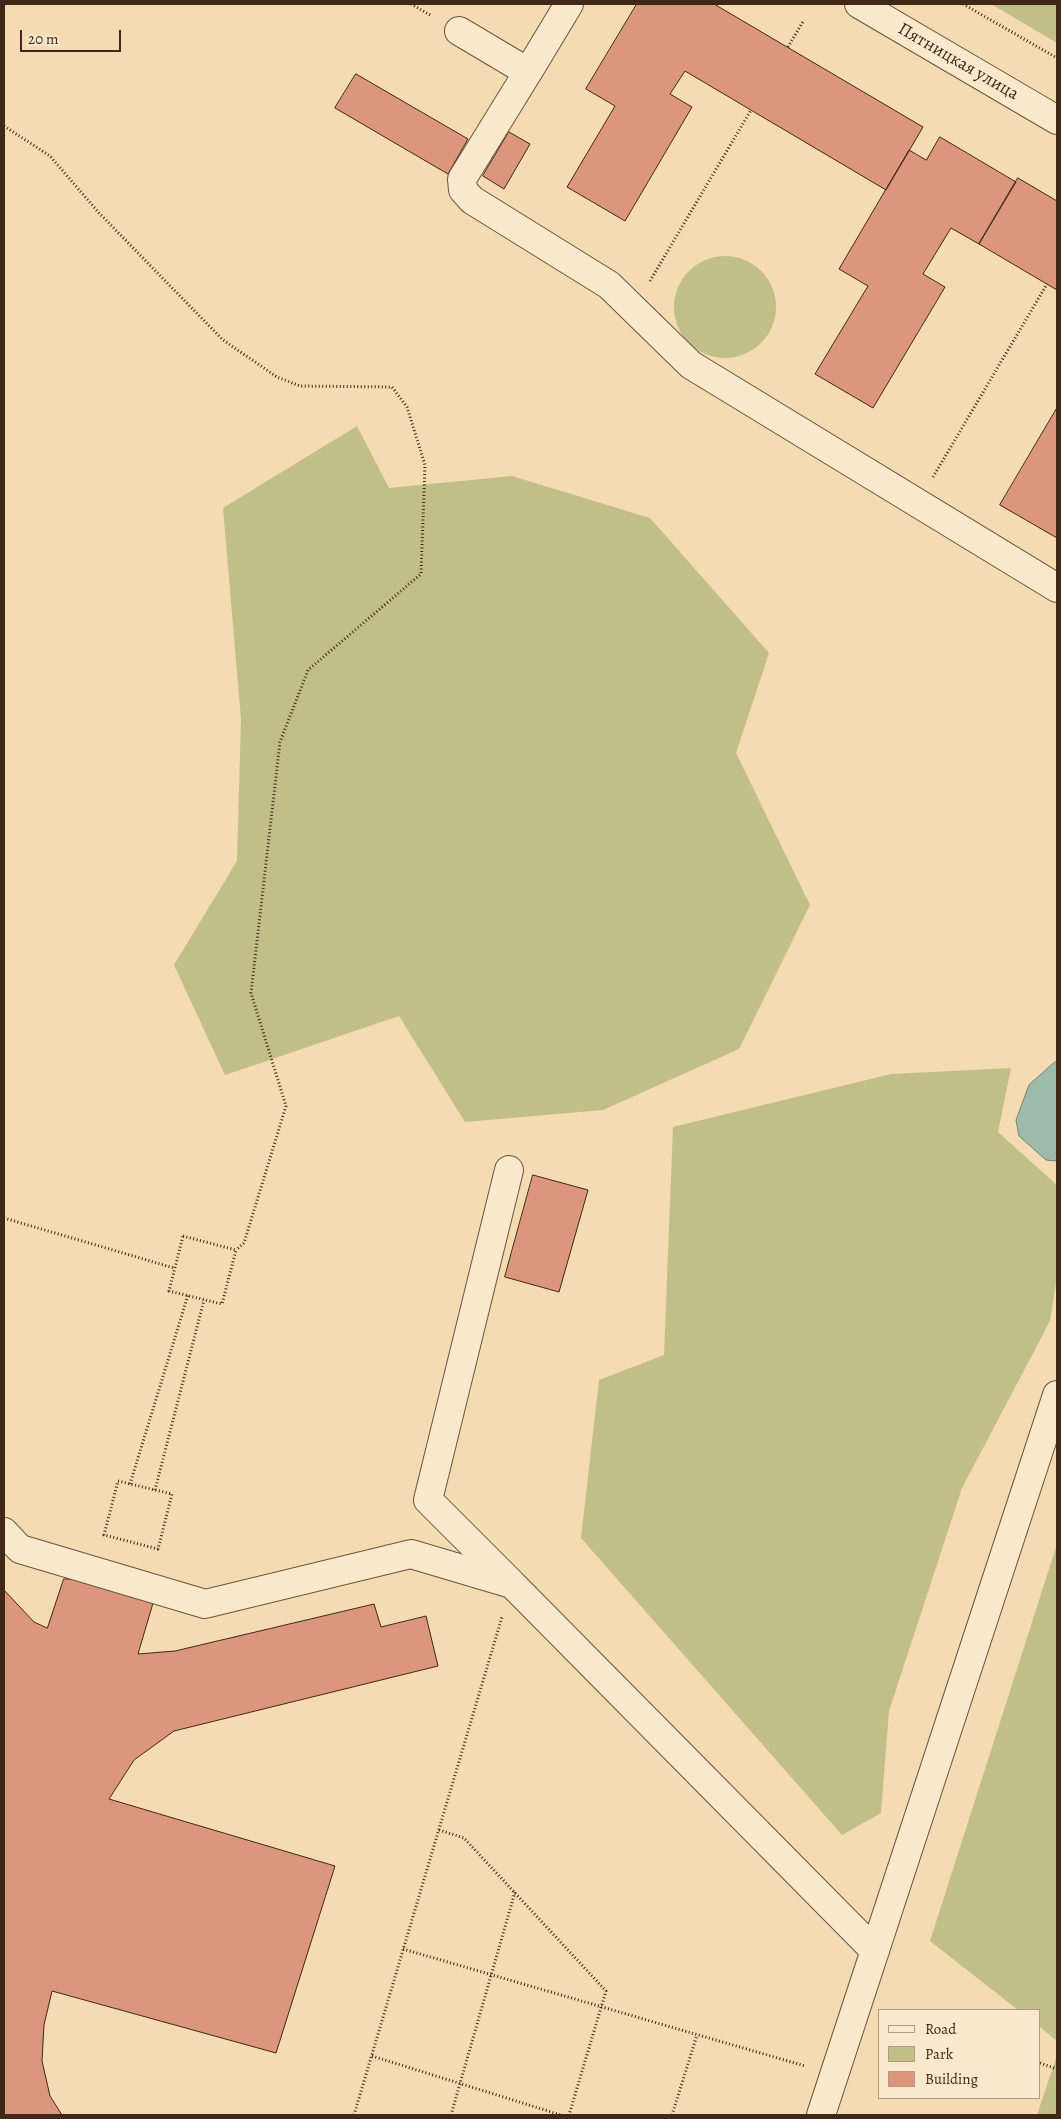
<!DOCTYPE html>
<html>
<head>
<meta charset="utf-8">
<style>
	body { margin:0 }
	#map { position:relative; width:1061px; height:2119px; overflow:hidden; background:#f5dbb1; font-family:Alegreya,serif }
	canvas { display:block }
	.frame { position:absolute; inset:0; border:5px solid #3f2719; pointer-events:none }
	.legend { position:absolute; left:878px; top:2009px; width:162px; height:90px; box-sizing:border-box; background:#f8e8cc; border:1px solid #ae9b84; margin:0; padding:6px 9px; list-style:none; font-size:15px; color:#3f2719 }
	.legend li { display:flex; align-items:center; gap:10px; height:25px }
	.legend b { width:25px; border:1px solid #ae9b84 }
	.scale { position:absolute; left:20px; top:30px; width:101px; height:22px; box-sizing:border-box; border:2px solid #3f2719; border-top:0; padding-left:6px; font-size:15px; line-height:18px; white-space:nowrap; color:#3f2719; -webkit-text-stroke:4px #f8e8cc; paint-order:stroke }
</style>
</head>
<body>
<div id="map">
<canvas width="1061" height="2119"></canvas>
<div class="frame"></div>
<ul class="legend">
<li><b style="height:6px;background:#f8e8cc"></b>Road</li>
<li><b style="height:14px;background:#c1be88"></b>Park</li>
<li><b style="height:14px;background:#db967b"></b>Building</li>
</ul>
<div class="scale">20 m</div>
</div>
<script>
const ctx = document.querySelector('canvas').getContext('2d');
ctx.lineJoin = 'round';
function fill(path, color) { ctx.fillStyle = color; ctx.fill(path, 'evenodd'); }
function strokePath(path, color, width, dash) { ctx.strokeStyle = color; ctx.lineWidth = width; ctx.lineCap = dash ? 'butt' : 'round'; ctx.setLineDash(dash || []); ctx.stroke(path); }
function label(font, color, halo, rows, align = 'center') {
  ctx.font = font + ' Alegreya,serif'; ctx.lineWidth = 4; ctx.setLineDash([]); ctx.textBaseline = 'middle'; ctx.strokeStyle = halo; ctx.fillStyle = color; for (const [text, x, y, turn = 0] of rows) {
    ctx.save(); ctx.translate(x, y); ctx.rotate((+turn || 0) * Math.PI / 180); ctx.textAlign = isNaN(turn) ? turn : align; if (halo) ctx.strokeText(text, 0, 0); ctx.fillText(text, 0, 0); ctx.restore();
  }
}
fill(new Path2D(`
	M991,4H1057V43Z
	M674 307a51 51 0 1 1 102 0a51 51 0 1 1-102 0Z
	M357,426L389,488L512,476L650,518L769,653L736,753L810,905L739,1049L603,1110L465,1122L399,1016L225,1075L174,965L237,861L241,719L223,508Z
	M1011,1068L998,1132L1057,1185V1277L1050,1321L962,1488L889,1711L881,1813L842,1835L581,1538L599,1380L664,1355L673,1127L891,1074Z
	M1057,1544V2041L1040,2027V2010H1018L930,1941Z
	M1057,2055V2115H1037Z`), '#c1be88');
const water = new Path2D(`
	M1055,1062H1057V1161L1046,1160L1019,1136L1016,1120L1029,1085Z`);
fill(water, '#9cbbab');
strokePath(water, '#778071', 1);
const building = new Path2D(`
	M637,4H714L923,127L886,190L685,71L670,94L692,107L625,221L567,187L615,106L586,89Z
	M356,74L468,139L448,174L335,108Z
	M509,132L530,144L504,189L483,176Z
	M940,137L1016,182L979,244L951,228L923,274L945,287L873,408L815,374L868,286L839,269L909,150L926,160Z
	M1018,178L1057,201V290L979,244Z
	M1057,408V538L1000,505Z
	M533,1175L588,1190L559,1292L505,1277Z
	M64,1579H98L153,1603L138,1654L175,1651L374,1604L381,1627L426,1616L438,1666L174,1731L134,1760L109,1799L335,1866L276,2053L52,1991L44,2025L42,2061L50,2096L62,2115H4V1590L34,1622L47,1628Z`);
fill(building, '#db967b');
strokePath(building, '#3f2719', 1);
const minor = new Path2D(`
	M859,4L1057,120
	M459,31L528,72L569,4
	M528,72L462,179L463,190L472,200L609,285L691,365L1057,588
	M509,1170L428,1500L511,1583
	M4,1532L20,1549L205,1604L411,1554L512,1584L875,1951
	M821,2115L1057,1395`);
strokePath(minor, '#6c543f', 30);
strokePath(new Path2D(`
	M411,4L432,16
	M963,4L1057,58
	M788,47L804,20
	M4,126L50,156L99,213L223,340L277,377L300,386L392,387L407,407L425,465L421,574L308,670L280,742L251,993L286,1106L244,1243L236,1250
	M650,281L751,110
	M933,477L1047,284
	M4,1218L174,1268
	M183,1236L236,1250L222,1304L169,1291Z
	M118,1481L172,1494L158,1549L104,1535Z
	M130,1484L188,1295
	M155,1490L204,1300
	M439,1830L464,1838L606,1991L569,2115
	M403,1949L805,2066
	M372,2056L561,2115
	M1040,2063L1057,2069
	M354,2115L502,1617
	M451,2115L515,1892
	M672,2115L697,2035`), '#3f2719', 3, [1, 2.5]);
strokePath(minor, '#f8e8cc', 28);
label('18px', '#3f2719', '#f8e8cc', [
	["Пятницкая улица",958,62,30]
]);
</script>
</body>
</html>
